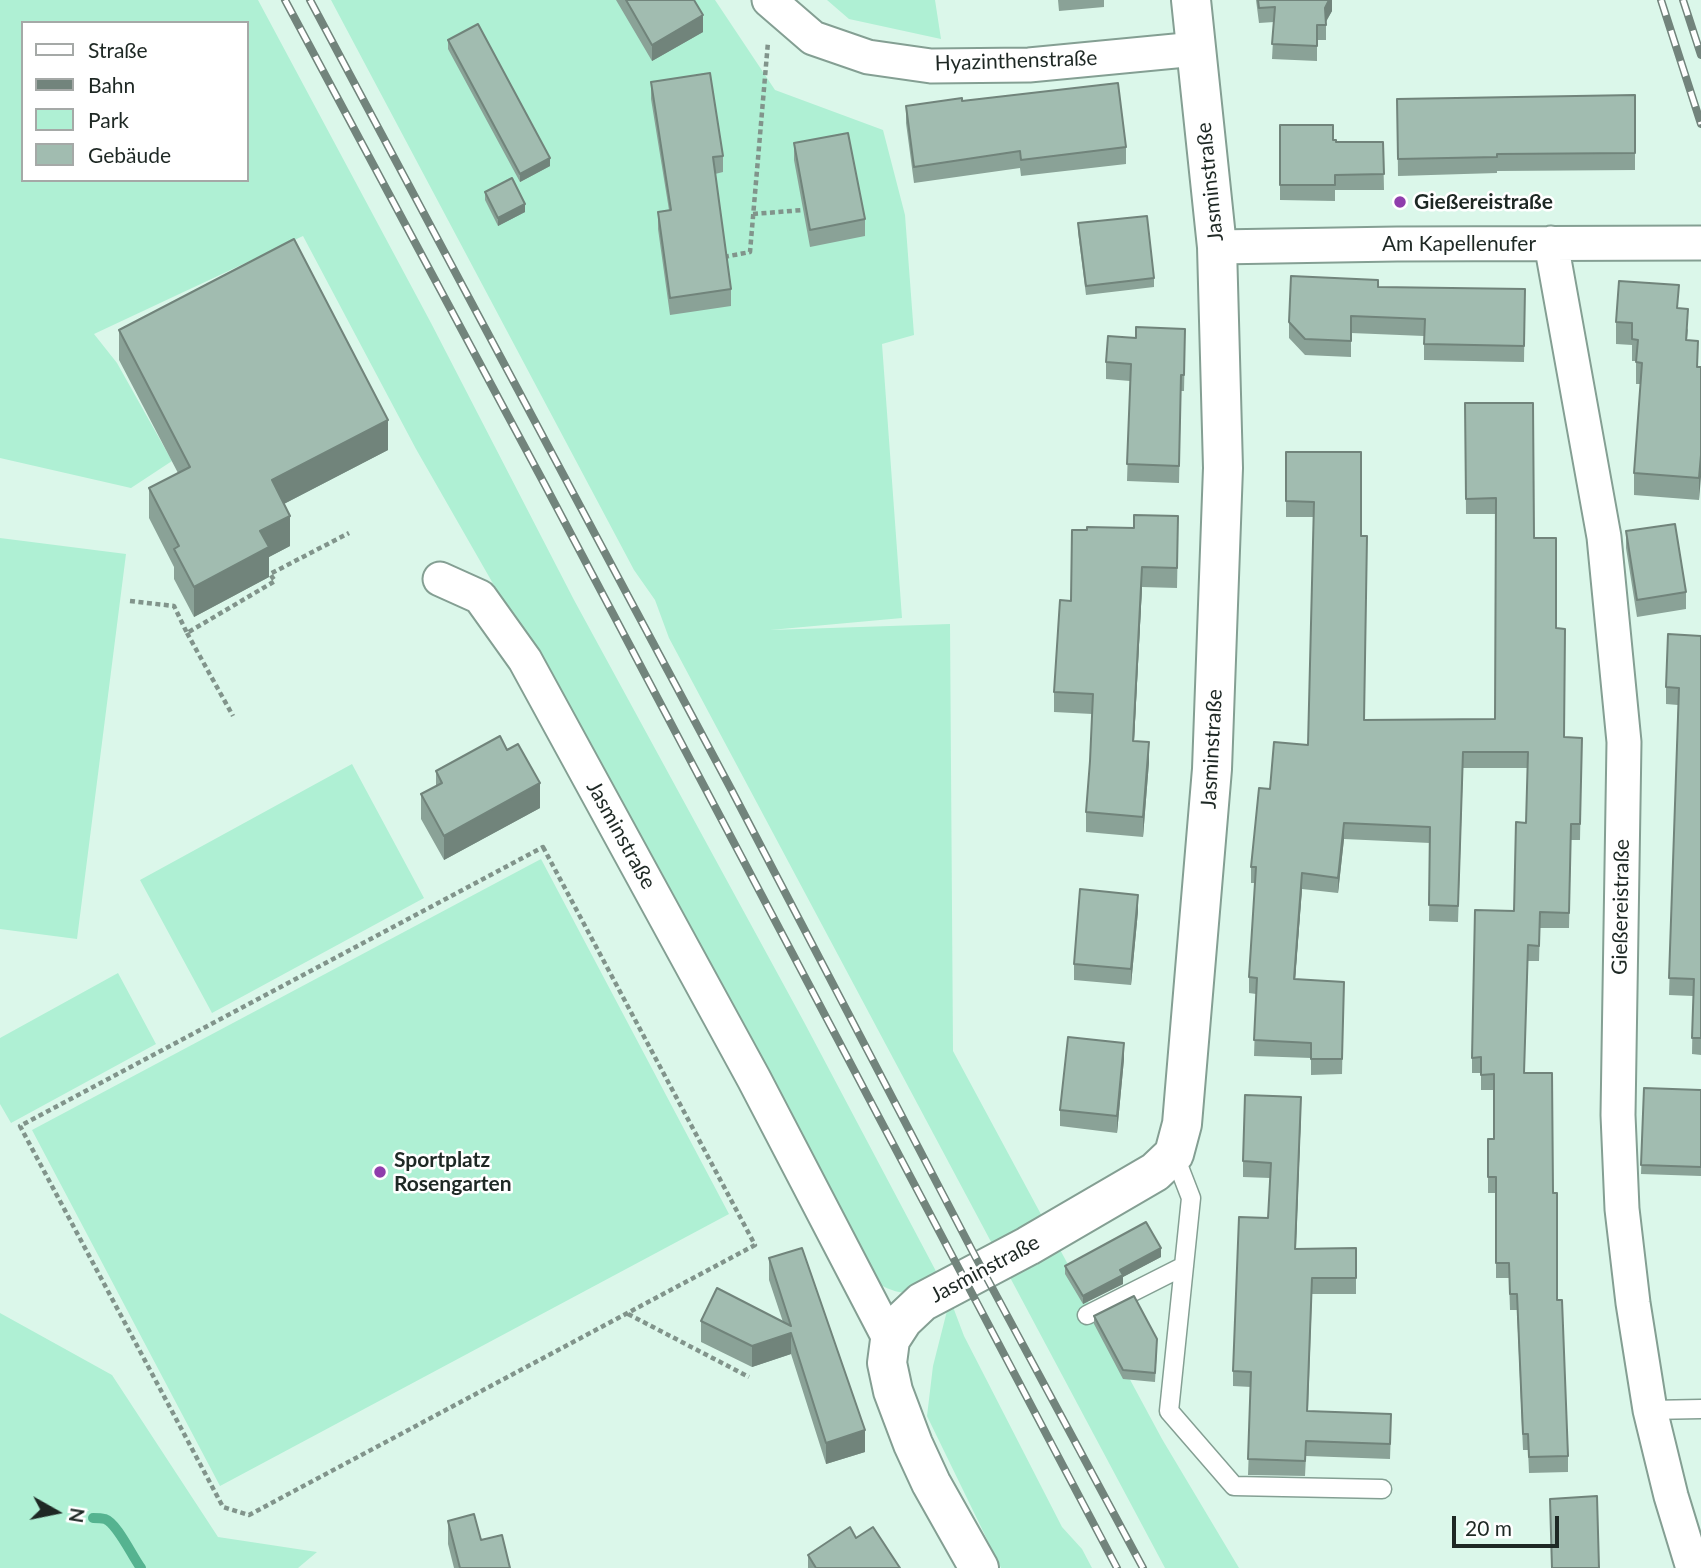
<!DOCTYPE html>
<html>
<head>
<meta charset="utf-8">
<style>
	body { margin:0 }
	#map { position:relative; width:1701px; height:1568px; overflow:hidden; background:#dbf7ea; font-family:Lato,sans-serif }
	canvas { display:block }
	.legend { position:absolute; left:21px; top:21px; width:228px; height:161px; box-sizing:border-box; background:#fff; border:2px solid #a5a9a7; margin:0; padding:9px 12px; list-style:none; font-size:21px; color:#1e2824 }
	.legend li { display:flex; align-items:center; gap:14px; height:35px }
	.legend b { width:35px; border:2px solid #a5a9a7 }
	.north { position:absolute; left:21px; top:1477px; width:70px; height:70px; -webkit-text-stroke:5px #fff; paint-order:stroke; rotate:99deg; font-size:19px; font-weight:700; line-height:28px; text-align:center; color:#1e2824 }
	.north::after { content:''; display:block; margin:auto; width:24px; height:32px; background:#1e2824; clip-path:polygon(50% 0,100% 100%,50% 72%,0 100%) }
	.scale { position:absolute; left:1452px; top:1516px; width:107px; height:32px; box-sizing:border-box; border:4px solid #1e2824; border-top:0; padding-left:9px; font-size:21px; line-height:24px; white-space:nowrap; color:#1e2824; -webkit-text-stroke:5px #fff; paint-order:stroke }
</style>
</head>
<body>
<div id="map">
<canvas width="1701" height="1568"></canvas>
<ul class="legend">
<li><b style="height:9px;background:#fff"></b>Straße</li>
<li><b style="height:9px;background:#72847c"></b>Bahn</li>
<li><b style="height:19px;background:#aff0d4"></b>Park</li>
<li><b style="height:19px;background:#a1bcb0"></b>Gebäude</li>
</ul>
<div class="north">N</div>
<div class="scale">20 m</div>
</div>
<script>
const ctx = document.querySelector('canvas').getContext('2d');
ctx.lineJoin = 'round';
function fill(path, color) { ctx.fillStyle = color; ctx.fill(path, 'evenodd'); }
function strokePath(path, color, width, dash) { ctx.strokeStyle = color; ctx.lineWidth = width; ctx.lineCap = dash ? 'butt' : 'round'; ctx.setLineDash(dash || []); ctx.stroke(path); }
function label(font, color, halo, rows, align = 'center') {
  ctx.font = font + ' Lato,sans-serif'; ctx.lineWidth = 5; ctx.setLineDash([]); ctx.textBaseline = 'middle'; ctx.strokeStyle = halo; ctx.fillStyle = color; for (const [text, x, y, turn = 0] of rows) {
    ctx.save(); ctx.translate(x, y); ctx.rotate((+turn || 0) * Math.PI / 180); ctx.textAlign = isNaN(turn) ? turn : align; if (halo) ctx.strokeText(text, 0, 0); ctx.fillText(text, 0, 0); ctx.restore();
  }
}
fill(new Path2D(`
	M0,0H258L431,323L574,600L804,1022L938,1275C907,1294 908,1299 874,1282L531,650L416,449L303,236L94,334L117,363L172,461L131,488L0,458ZM23,23H247V180H23Z
	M331,0H715L775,90L883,130L905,215L914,335L882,344L902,618L770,630L950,624L953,1051L1162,1439L1239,1568H1165L669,638L655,600L634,570Z
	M827,0H935L941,39L849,19Z
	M0,538L126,554L77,939L0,929Z
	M352,764L424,898L212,1013L140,880Z
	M541,859L729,1214L220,1486L32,1130Z
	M118,973L156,1044L11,1123L0,1104V1038Z
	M950,1299L964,1336L1062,1527L1082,1549L1092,1568H1001L927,1416L933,1366Z
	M0,1313L112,1375L218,1537L317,1552L298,1568H0Z`), '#aff0d4');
strokePath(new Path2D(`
	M93,1518C97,1518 101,1518 105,1519C117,1523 132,1556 141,1568`), '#55b390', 10);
const service = new Path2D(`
	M1174,1154L1191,1198L1169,1411L1234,1486L1382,1489
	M1087,1315L1184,1266
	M1650,1410L1701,1409`);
const minor = new Path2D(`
	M769,0L813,38L868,57L931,66L1029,65L1196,49
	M1551,243L1604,537L1624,742L1618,1115L1622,1209L1633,1303L1650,1410L1671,1496L1693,1568
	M1217,247L1397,244L1701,243
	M440,579L480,597L525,660L754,1079L890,1340`);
const tertiary = new Path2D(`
	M979,1568L931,1483L913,1444L893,1391L887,1363L890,1340L903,1320L922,1302L1028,1246L1155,1172L1174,1154L1182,1124L1212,769L1223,468L1217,247L1191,0`);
strokePath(service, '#849f93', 21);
strokePath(minor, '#849f93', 37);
strokePath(tertiary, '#849f93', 42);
strokePath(new Path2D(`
	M753,214L803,210
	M724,257L750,252L768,42
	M130,601L174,606L187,633L275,581L270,574L349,533
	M187,633L233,716
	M543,847L755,1245L249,1515L223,1507L20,1126Z
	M628,1314L749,1377`), '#81948b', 4.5, [5, 3.5]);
strokePath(service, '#fff', 18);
strokePath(minor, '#fff', 33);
strokePath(tertiary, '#fff', 38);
const rail = new Path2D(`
	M285,0L545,485L1117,1568
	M310,0L731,789L975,1256L1143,1568
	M1661,0L1701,124
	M1683,0L1701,55`);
strokePath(rail, '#72847c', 8);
strokePath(rail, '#fff', 5, [16]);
fill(new Path2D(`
	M616,0H694L703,32L652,61Z
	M1058,0H1104V7L1059,11Z
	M1256,0H1332V11L1326,22V40H1317V61L1272,59L1274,22L1259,23Z
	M448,40L550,166L520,182L448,49Z
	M651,82L723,156V172L715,174L731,289V306L670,315L658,229V212L669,210L651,99Z
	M1635,95V170L1497,171V173L1398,176L1397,99Z
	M962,101L1126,147V164L1021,176L1020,168L914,183L906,123V106Z
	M1280,125L1336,142H1383L1384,190H1335V201L1280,200Z
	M794,143L865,219V236L810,247L794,160Z
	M485,192L525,212L498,226L485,200Z
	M1078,223L1154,278V287L1086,295L1078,232Z
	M1378,287L1525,289L1524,362L1424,360V336L1351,333V357L1305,355L1289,338V322Z
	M1678,308L1688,330L1687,340L1698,367H1701L1699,500L1634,495V473L1641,384H1636V361H1632V345L1616,344V322Z
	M119,330L388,450L284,504L290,546L269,557V577L194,617L174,579V567L149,518V488L178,473L119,360Z
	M1185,345L1184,391H1181L1179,483L1127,481L1130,381L1106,379V362Z
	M1465,403L1534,538L1556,628L1564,737L1582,738L1580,840H1571L1569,928H1540L1539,961H1528L1524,1073L1553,1193L1557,1300L1568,1456V1472L1529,1473L1528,1450H1523L1517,1310H1510L1509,1278H1496V1193H1488V1139H1494V1090H1481V1073H1472V1058L1514,911L1526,823L1528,768H1463L1458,922L1429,921L1430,843L1344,839L1338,893L1302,889L1295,979L1344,982L1342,1074L1311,1075V1058L1254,1056L1256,994L1249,993V977L1255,883H1251V867L1270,789L1308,745L1314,517H1286V452L1361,536L1364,720L1495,719L1496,514H1466Z
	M1626,531L1686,592V609L1637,617L1626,548Z
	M1178,537L1177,588L1142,587L1134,741L1149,762L1143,837L1086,832V812L1090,761L1092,714L1054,712V692L1071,601Z
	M1701,636V1055L1692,1054L1693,996L1669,995L1678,705L1666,704V687Z
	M507,750L540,808L444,860L421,819V794L436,786V771Z
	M1138,911L1131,985L1074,980V964Z
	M1124,1059L1117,1133L1060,1126V1110Z
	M1644,1088L1701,1090V1176L1641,1174Z
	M1301,1113L1296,1249L1356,1278V1294H1312L1308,1411L1391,1430L1390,1459L1306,1456L1305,1476L1248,1475L1251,1387L1233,1386V1371L1268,1218L1270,1178L1243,1177V1161Z
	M1161,1257L1123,1277V1284L1083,1304L1065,1274V1266Z
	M769,1258L865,1452L826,1464L791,1354L752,1367L701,1342V1321L783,1322L769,1280Z
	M1094,1316L1157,1348L1155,1382L1123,1379L1094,1324Z
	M448,1521L481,1540L510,1568H454L448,1544Z
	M856,1538L900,1568H808V1555Z`), '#8aa297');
fill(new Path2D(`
	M1329,0H1332V11L1325,23V8Z
	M703,15V32L652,61V45Z
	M550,158V166L520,182V174Z
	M525,204V212L498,226V218Z
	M388,420V450L272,510V480Z
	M1701,455V477L1699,500V478Z
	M290,516V546L269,557V577L194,617V587L260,531Z
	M1142,567V587L1133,761V741Z
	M1149,742V762L1143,837V817Z
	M540,783V808L444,860V836Z
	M1344,823V839L1338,893V878Z
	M1302,873V889L1294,995V979Z
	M1138,895V911L1131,985V969Z
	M1124,1043V1059L1117,1133V1116Z
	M1301,1097V1113L1295,1264V1249Z
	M1161,1248V1257L1123,1277V1284L1083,1304V1296L1120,1270Z
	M791,1333V1354L752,1367V1346Z
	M865,1430V1452L826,1464V1443Z`), '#71847b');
const building = new Path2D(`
	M626,0H694L703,15L652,45Z
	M1258,0H1329L1325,8L1326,25H1317V46L1272,44L1275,7L1259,8Z
	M478,24L550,158L520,174L448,40Z
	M710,73L723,156L713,157L731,289L670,298L658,212L671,210L651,82Z
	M1118,83L1126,147L1021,160L1020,151L914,167L906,106L962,98V101Z
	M1635,95V153L1497,154V157L1398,159L1397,99Z
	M1280,125H1333V140H1336V142H1383L1384,174L1335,175V185H1280Z
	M848,133L865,219L810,230L794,143Z
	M512,178L525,204L498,218L485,192Z
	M1147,216L1154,278L1086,286L1078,223Z
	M294,239L388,420L272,480L290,516L260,531L269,547L194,587L174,549L179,546L149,488L190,467L119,330Z
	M1291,276L1378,280V287L1525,289L1524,346L1424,344L1425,319L1351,316V341L1305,339L1289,322Z
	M1619,281L1679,285L1677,308L1688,309L1686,340L1698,341L1697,367H1701V455L1699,478L1634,473L1642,363L1636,362L1638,340L1632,339V323L1616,322Z
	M1136,327L1185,329L1184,375H1181L1179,466L1127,464L1131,364L1106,362L1108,336L1136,338Z
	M1465,403H1533L1534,538H1556V628L1565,629L1564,737L1582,738L1580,824H1571L1569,913L1540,912L1539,946L1528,945L1524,1073H1552L1553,1193H1557V1300H1562L1568,1456L1529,1457L1528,1434H1523L1517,1294H1510L1509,1263H1496V1177H1488V1139H1494V1074L1481,1075V1057L1472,1058L1475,910L1514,911L1516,822L1526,823L1528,752H1463L1458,906L1429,905L1430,827L1344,823L1338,878L1302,873L1294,979L1344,982L1342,1059H1311V1043L1254,1040L1257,978L1249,977L1256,867H1251L1259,788L1270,789L1274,742L1308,745L1314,502L1286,501V452H1361V536H1367L1364,720L1495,719L1496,498L1466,499Z
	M1134,515L1178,516L1177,568L1142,567L1133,741L1149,742L1143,817L1086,812L1090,761L1093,694L1054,692L1060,600L1071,601L1072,530H1087V527L1134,528Z
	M1675,524L1686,592L1637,600L1626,531Z
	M1668,634L1701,636V1038H1692L1694,979L1669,978L1679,688L1666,687Z
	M500,736L507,750L518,744L540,783L444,836L421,794L442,783L436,771Z
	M1080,889L1138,895L1131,969L1074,964Z
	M1068,1037L1124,1043L1117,1116L1060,1110Z
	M1644,1088L1701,1090V1167L1641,1165Z
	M1245,1095L1301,1097L1295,1249L1356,1248V1278H1312L1307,1411L1391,1414L1390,1444L1306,1441L1305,1461L1248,1459L1251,1372L1233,1371L1239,1217L1268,1218L1271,1163L1243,1161Z
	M1146,1222L1161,1248L1120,1270L1123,1275L1083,1296L1065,1266Z
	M802,1248L865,1430L826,1443L791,1333L752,1346L701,1321L717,1288L791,1326L769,1258Z
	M1134,1296L1157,1339L1155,1373L1123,1370L1094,1316Z
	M1597,1496L1599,1568H1552L1550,1499Z
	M474,1514L481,1540L502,1535L510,1568H460L448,1521Z
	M850,1527L856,1538L873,1527L900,1568H816L808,1555Z`);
fill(building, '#a1bcb0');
strokePath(building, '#71847b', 2);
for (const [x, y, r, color] of [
	[1400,202,7,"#8f3dac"],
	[380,1172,7,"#8f3dac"]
]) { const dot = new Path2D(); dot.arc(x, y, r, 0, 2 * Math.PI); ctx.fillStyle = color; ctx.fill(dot); strokePath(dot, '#fff', 2.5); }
label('21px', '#1e2824', '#fff', [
	["Hyazinthenstraße",1016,61,-2],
	["Jasminstraße",1210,182,-96],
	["Am Kapellenufer",1459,244],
	["Jasminstraße",1212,749,-87],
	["Jasminstraße",621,835,61],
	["Gießereistraße",1621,907,-89],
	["Jasminstraße",985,1269,-28]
]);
label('bold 21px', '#1e2824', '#fff', [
	["Gießereistraße",1414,202],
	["Sportplatz",394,1160],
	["Rosengarten",394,1184]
], 'left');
</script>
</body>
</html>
